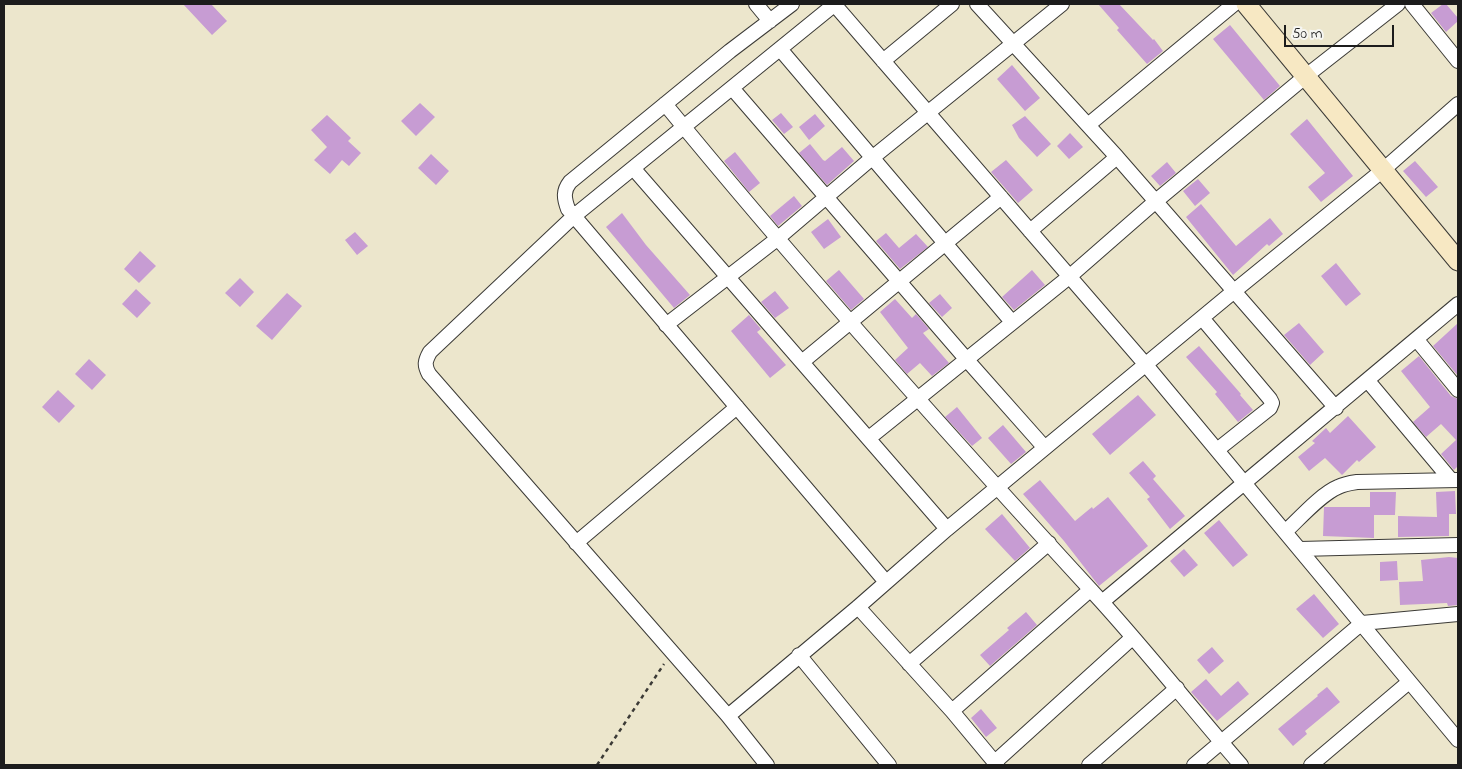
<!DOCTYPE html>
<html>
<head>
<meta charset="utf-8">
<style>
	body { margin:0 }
	#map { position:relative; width:1462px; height:769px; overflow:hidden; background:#ece6cc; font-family:"Indie Flower",sans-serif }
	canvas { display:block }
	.frame { position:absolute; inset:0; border:5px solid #1c1c1c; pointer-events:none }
	.scale { position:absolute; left:1284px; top:25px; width:110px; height:22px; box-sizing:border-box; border:2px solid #1c1c1c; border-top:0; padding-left:6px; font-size:15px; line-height:18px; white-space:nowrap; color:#1c1c1c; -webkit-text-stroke:4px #f6f6f2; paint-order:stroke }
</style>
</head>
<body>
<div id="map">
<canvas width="1462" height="769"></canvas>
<div class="frame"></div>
<div class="scale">50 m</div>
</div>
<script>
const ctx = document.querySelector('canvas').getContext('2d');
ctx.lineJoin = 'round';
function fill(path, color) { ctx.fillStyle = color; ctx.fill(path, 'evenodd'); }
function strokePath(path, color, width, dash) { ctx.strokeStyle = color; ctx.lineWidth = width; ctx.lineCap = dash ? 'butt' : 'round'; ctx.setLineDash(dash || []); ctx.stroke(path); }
fill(new Path2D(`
	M183,4H211L227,21L212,35Z
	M1098,4H1119L1153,40L1154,39L1163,51L1147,64L1117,30L1119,28Z
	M1443,4H1446L1458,18V21L1446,32L1431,13Z
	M1230,25L1280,86L1264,100L1213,39Z
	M1012,65L1040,98L1025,111L997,79Z
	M420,103L435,117L416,136L401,121Z
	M781,113L793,127L784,134L772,120Z
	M815,114L825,126L809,140L799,127Z
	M327,115L351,138L348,141L361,153L349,166L342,160L330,174L314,160L327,147L311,130Z
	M1025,116L1051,144L1037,157L1019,138L1012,125Z
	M1307,119L1353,176L1321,202L1308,187L1325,173L1290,134Z
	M1070,133L1083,147L1069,159L1057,146Z
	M810,144L823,160L825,161L842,147L854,161L827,185L799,153Z
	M735,152L760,183L749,192L724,161Z
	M431,154L449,171L436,185L418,168Z
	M1006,160L1033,190L1018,203L991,172Z
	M1415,161L1438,187L1426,197L1403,171Z
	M1167,162L1176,173L1160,186L1151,176Z
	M1198,179L1210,193L1195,206L1183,191Z
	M794,196L802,206L778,226L770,216Z
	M1201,204L1236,246L1270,218L1283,234L1269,246L1267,244L1233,275L1186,217Z
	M622,213L646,245L690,295L674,308L606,227Z
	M828,219L841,237L824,249L811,232Z
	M355,232L368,246L357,255L345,240Z
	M886,233L899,248L916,234L928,247L900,269L876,241Z
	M140,251L156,266L139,283L124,269Z
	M1336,263L1361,294L1346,306L1321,276Z
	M839,270L864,299L851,310L826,281Z
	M1032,270L1045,285L1014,310L1002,297Z
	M240,278L254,292L240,307L225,293Z
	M136,289L151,303L137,318L122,304Z
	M775,291L789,308L775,318L761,302Z
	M287,293L302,306L272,340L256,326Z
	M940,294L952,308L942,317L929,303Z
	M895,299L912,318L916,314L929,329L923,333L949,363L932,376L920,363L907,374L895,360L908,348L880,312Z
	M749,315L761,329L757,332L786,365L770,378L731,331Z
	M1299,323L1324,352L1310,365L1284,335Z
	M1458,323V376L1433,346Z
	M1199,346L1241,394L1240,395L1253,410L1238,422L1215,394L1217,392L1186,357Z
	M1419,356L1451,396L1458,399V466L1454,470L1441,454L1456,440L1441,424L1426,437L1413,422L1430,407L1401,371Z
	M89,359L106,375L92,390L75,374Z
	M58,390L75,406L59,423L42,407Z
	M1138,395L1156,415L1110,455L1092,434Z
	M957,407L982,438L972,446L945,417Z
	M1348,416L1376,447L1359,462L1357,460L1342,475L1325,458L1309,471L1298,457L1315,443L1312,441L1326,428L1330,433Z
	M1003,425L1026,452L1011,464L988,438Z
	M1143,461L1156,476L1153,479L1185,516L1170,529L1147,499L1150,497L1129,473Z
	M1040,480L1075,521L1092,507L1093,509L1108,497L1148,546L1099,586L1064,541L1023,494Z
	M1455,491L1456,514H1449V536L1398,537V516L1437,517L1436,492Z
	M1370,492H1396L1395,515H1374V538L1323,536L1324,507H1370Z
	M1002,514L1030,548L1015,561L985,529Z
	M1219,520L1248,555L1233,567L1204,533Z
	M1184,549L1198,565L1184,577L1170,561Z
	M1449,557L1458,558V605L1448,606L1447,603L1400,605L1399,582L1423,581L1421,560Z
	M1397,561L1398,580L1380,581V562Z
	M1314,594L1339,624L1323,638L1296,609Z
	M1026,612L1037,625L990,666L980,655L1009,630L1007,628Z
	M1212,647L1224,661L1209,674L1197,660Z
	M1206,679L1221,696L1238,681L1249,694L1217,721L1191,692Z
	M1327,687L1340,702L1305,731L1307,734L1293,746L1278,729L1318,696L1317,695Z
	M981,709L997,728L986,737L971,718Z`), '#c79cd3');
const street = new Path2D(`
	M756,4L770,21
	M792,4L730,51L570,182C563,191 564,198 568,209L886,582
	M834,4L1146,365L1458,740
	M977,4L1117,157L1336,408
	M1412,4L1458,61
	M780,49L1012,322
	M883,61L952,4
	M732,88L967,360L1045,448
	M665,104C805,275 952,439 1101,601C1149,654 1194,711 1241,765
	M1088,125L1234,4
	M633,168L947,529
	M1030,231L1117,157
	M1202,318L1270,399L1272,403L1270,408L1217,450
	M666,325L777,239L872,158L1062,4
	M1417,340L1458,390
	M802,362L1001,197
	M1368,381L1451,480
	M869,438L1069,277L1156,201L1306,76L1398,4
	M1285,532C1299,519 1321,494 1338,487C1344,484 1350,483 1357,482L1458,480
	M576,543L737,407
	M1300,549L1458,545
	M1102,602L1458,304
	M858,607L952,711L997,765
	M799,655L889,765
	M909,664L1049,543
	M952,711L1090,590
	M728,716L858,607L947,529L1233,292L1383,170L1458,104
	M995,762L1132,638
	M767,765L728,716L429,374C424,365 425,361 430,352L574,216L835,4
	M1089,765L1177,688
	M1194,765L1362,623L1458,614
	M1311,765L1409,682`);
const secondary = new Path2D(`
	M1246,4L1458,261`);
strokePath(street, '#3b3a36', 16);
strokePath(secondary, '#3b3a36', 21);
strokePath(new Path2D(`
	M597,765L664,664`), '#3b3a36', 2.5, [4, 4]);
strokePath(street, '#fff', 14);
strokePath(secondary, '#f7e8c3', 19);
</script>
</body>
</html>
